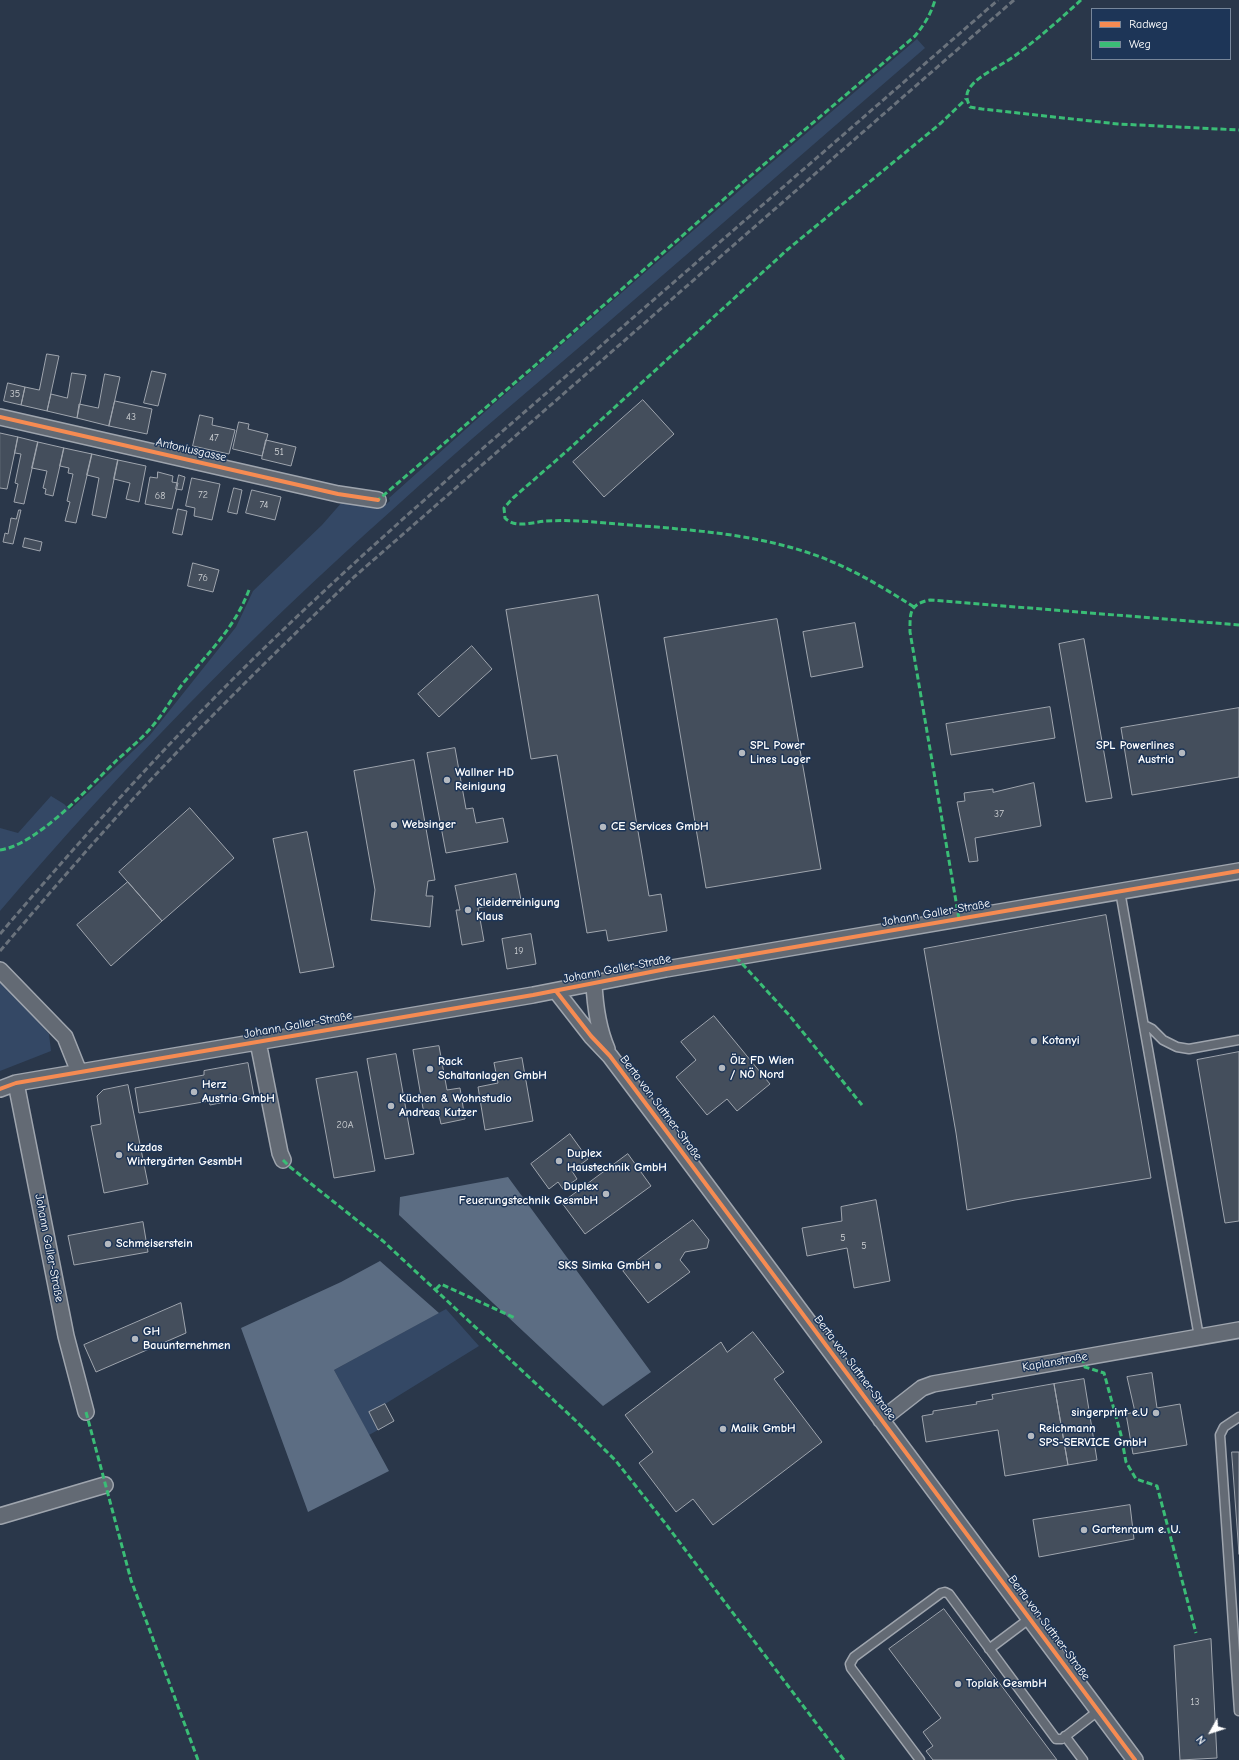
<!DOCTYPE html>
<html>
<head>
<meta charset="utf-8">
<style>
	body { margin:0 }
	#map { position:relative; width:1239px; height:1760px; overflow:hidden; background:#2a374a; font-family:"Comic Neue",sans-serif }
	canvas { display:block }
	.legend { position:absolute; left:1091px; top:8px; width:140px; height:52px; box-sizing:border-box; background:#1d3557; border:1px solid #77869a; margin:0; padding:5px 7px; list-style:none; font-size:12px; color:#fff }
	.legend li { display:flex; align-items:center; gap:8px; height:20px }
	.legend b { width:20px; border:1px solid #77869a }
	.north { position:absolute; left:1191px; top:1712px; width:40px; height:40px; -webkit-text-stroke:3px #1d3557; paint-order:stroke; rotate:231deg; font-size:11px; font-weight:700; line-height:16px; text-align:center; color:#fff }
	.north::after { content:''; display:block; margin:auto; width:14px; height:18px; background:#fff; clip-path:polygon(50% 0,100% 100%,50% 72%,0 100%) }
</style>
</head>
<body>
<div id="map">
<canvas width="1239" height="1760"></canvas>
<ul class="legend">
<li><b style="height:5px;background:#f68b52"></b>Radweg</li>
<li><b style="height:5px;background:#3abd76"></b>Weg</li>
</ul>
<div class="north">N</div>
</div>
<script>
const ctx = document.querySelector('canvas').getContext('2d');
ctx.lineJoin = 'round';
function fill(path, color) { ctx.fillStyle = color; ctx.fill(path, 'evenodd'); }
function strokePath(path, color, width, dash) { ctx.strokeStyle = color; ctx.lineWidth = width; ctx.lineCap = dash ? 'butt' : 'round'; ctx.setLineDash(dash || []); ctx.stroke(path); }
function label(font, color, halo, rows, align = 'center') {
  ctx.font = font + ' "Comic Neue",sans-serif'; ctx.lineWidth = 3; ctx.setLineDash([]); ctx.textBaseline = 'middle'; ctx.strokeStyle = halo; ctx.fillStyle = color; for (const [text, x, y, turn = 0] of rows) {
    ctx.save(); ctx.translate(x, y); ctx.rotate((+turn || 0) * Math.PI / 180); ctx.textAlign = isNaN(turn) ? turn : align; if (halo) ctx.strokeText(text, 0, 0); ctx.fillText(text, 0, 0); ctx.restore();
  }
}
fill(new Path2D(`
	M917,39L925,48C820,138 717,229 612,319C538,383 463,445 391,511C252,635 121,769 0,911V828L18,833L51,796L64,804L70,810L150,735L236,627L253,591L322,525L343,501L380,509L390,501L389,498L495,403L756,176Z
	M0,979L49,1034L51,1051L0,1071Z
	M446,1309L479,1346L385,1404L394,1421L369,1435L334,1370Z`), '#344865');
fill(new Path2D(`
	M508,1177L651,1372L603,1406L399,1215L400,1197Z
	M380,1261L439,1313L334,1370L389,1471L308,1512L241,1328L341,1282Z`), '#5c6d83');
const building = new Path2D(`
	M47,354L59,356L47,411L21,405L25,387L39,390Z
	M152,371L166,374L158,406L144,403Z
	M72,373L86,375L77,418L47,411L51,394L67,398Z
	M105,374L120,377L109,426L77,418L79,404L98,408Z
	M8,383L25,387L21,405L4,401Z
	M643,400L674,434L604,497L573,462Z
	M115,401L152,409L147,434L109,426Z
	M200,415L213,418L212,425L235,430L229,454L193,446Z
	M239,422L249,424L248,429L268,434L262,456L233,449Z
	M0,433L18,437L7,489L0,488Z
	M18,437L38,442L24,504L14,502L18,484L15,483L21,454L15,453Z
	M266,440L296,447L291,466L262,459Z
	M38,442L64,448L53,496L45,494L46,489L43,488L47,471L32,468Z
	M64,448L92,454L76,523L65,521L70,502L67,501L73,474L68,473L69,468L60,466Z
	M92,454L118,460L106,518L92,515L99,478L87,475Z
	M118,460L146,466L139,502L126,499L130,483L114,479Z
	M158,472L173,476L172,482L178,483L172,509L145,504L150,477L157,478Z
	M179,475L185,477L182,490L176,489Z
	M192,478L220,484L212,520L194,516L195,508L186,506Z
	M234,488L242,490L237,514L228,512Z
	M252,490L281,497L275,520L246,513Z
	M178,509L187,511L182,535L173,533Z
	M19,510H21L13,544L3,542L5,533L8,534L11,518L16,519Z
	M25,538L42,542L40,551L23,547Z
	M193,563L219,570L213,592L188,586Z
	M598,595L649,896L661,894L667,931L608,941L606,930L587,933L557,755L531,759L506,610Z
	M777,619L821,869L706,888L664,638Z
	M855,623L863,667L811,677L803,632Z
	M1084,639L1112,798L1086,802L1059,644Z
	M472,646L492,669L439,717L418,694Z
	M1050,707L1055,738L951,755L946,724Z
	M1239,708V777L1132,795L1121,728Z
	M455,748L466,809L473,808L476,823L503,818L508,842L446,853L427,753Z
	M414,760L435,880L428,881L426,896H433L430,927L371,920L375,890L354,771Z
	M1034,783L1041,826L975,838L978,861L969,862L957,802L965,801L964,793L993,789V792Z
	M190,808L234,858L162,921L119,872Z
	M307,832L334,967L300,973L273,839Z
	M516,874L521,900L478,908L484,941L462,945L456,910H460L455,886Z
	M128,882L162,921L111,966L77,925Z
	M1106,915L1151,1178L1015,1200L967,1210L956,1133L924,949Z
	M531,934L536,964L507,969L502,939Z
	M714,1016L770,1084L737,1111L727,1099L707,1115L676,1077L696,1060L681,1042Z
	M439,1046L447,1090L460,1088L465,1119L441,1124L438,1111L424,1114L413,1050Z
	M1239,1052V1221L1225,1223L1197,1060Z
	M396,1054L414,1154L385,1159L367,1059Z
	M522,1058L533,1121L485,1130L478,1087L498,1083L494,1063Z
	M248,1063L254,1096L210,1105L209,1101L139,1113L135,1088L204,1075V1071Z
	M357,1072L375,1171L334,1178L316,1079Z
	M128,1085L148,1184L104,1193L91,1126L101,1124L97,1096L103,1090Z
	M570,1134L588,1159L572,1171L577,1179L563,1189L558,1182L549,1189L531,1164Z
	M628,1154L651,1186L585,1234L562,1203Z
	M876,1200L890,1281L854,1288L847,1248L807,1256L802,1228L842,1221L841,1207Z
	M693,1220L709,1240L707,1248L685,1252L680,1260L690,1272L648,1303L623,1271Z
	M143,1222L148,1252L74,1265L68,1236Z
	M181,1303L186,1333L96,1372L84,1345Z
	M753,1332L784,1372L774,1379L822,1442L713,1525L693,1499L676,1512L639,1463L653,1452L625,1415L721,1342L727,1352Z
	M1152,1373L1157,1408L1180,1404L1187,1445L1133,1454L1126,1414L1135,1412L1127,1377Z
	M1084,1379L1097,1460L1068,1465L1054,1384Z
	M1054,1384L1068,1465L1005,1476L998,1430L926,1442L922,1416L933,1414V1411L977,1404L976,1402L993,1399L992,1395Z
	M385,1404L394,1421L378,1430L369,1412Z
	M1232,1452H1239V1554Z
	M1130,1505L1134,1539L1039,1557L1033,1520Z
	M944,1609L1057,1760H933L926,1751L933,1746L923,1732L941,1718L889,1649Z
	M1211,1639L1217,1758L1180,1760L1174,1646Z`);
fill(building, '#444e5c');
strokePath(building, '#9fa5ae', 1);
const service = new Path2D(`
	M1120,891L1199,1337
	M1144,1025L1152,1029L1163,1040L1177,1047L1189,1049L1239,1040
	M1239,1417L1224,1427L1220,1435L1239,1711
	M989,1649L1029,1619
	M1065,1736L1083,1760
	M920,1760L851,1668L850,1664L854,1657L941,1593L945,1592L949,1594L1056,1739H1062L1098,1711`);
const minor = new Path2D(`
	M0,417L338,494L378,500
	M0,970L65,1037L79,1072
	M594,983C595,1006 598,1028 607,1049
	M556,991L591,1036L610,1056L667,1132L1135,1760
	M258,1042L280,1153L283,1160
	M16,1083L66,1336L86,1412
	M0,1089L16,1083L533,995L666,969L1239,871
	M881,1420L922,1388L933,1384L1239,1330
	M0,1516L105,1485`);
strokePath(service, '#9fa5ae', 11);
strokePath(minor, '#9fa5ae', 18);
strokePath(service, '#636a74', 8);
strokePath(minor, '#636a74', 15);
strokePath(new Path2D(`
	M0,934C80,840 163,748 251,661C369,545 495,438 619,330C745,220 872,110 998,0
	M0,951C59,882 118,813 182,747C238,689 295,633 354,577L1014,0`), '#6a727c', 3, [6, 3]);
strokePath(new Path2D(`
	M1081,0C1059,20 1037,40 1013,57C1002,65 980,75 972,85C965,93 966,98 970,107L982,109L1118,124L1239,130
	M375,499L378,500L546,356L741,184L915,36C924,25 931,14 935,0
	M914,607C892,593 869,579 846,568C772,532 686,530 606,523C586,521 566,520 546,521C535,522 523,526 513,523C510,522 507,520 505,518L504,508L513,498L568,450L787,250L941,123L966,99
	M0,850C37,845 89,787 116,761C129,749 144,737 155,723C166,710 174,694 185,681C210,651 235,627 249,590
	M959,919L910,632C910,613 909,604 930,600L1239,625
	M736,957L789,1015L862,1105
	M283,1160L290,1167L383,1241L575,1420L616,1461L665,1523L844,1760
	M436,1289L441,1284L515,1318
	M1082,1357L1085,1367L1104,1373L1121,1435L1126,1462L1136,1479L1157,1486L1196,1633
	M86,1412L131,1580L198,1760`), '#3abd76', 3, [6, 3]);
strokePath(new Path2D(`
	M0,417L338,494L378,500
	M556,991L591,1036L610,1056L667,1132L1135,1760
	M0,1089L16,1083L533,995L666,969L1239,871`), '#f68b52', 4);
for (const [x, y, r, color] of [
	[742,753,4,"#b4b9c0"],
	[1182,753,4,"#b4b9c0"],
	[447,780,4,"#b4b9c0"],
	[394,825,4,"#b4b9c0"],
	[603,827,4,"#b4b9c0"],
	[468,910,4,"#b4b9c0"],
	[1034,1041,4,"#b4b9c0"],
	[722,1068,4,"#b4b9c0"],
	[430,1069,4,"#b4b9c0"],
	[194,1092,4,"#b4b9c0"],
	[391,1106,4,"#b4b9c0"],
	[119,1155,4,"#b4b9c0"],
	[559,1161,4,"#b4b9c0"],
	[606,1194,4,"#b4b9c0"],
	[108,1244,4,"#b4b9c0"],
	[658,1266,4,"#b4b9c0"],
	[135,1339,4,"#b4b9c0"],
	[1156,1413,4,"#b4b9c0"],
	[723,1429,4,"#b4b9c0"],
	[1031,1436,4,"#b4b9c0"],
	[1084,1530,4,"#b4b9c0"],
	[958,1684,4,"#b4b9c0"]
]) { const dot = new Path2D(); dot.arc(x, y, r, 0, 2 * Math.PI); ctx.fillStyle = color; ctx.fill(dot); strokePath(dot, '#1d3557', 1.5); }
label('10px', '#d0d3d6', null, [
	["35",15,394],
	["43",131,417],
	["47",214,438],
	["51",279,452],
	["72",203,495],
	["68",160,496],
	["74",264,505],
	["76",203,578],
	["37",999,814],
	["19",519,951],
	["20A",345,1125],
	["5",843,1238],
	["5",864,1246],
	["13",1195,1702]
]);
label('12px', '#fff', '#1d3557', [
	["Antoniusgasse",191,450,13],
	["Johann Galler-Straße",936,913,-10],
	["Johann Galler-Straße",617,969,-11],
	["Johann Galler-Straße",298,1025,-10],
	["Berta von Suttner-Straße",661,1108,53],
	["Johann Galler-Straße",49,1248,79],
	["Kaplanstraße",1055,1362,-10],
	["Berta von Suttner-Straße",855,1368,53],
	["Berta von Suttner-Straße",1049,1628,53]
]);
label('bold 12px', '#fff', '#1d3557', [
	["SPL Power",750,746],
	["Lines Lager",750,760],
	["SPL Powerlines",1174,746,"right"],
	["Austria",1174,760,"right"],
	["Wallner HD",455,773],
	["Reinigung",455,787],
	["Websinger",402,825],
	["CE Services GmbH",611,827],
	["Kleiderreinigung",476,903],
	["Klaus",476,917],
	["Kotanyi",1042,1041],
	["Ölz FD Wien",730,1061],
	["/ NÖ Nord",730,1075],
	["Rack",438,1062],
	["Schaltanlagen GmbH",438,1076],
	["Herz",202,1085],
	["Austria GmbH",202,1099],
	["Küchen & Wohnstudio",399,1099],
	["Andreas Kutzer",399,1113],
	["Kuzdas",127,1148],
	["Wintergärten GesmbH",127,1162],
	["Duplex",567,1154],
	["Haustechnik GmbH",567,1168],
	["Duplex",598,1187,"right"],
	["Feuerungstechnik GesmbH",598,1201,"right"],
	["Schmeiserstein",116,1244],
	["SKS Simka GmbH",650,1266,"right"],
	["GH",143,1332],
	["Bauunternehmen",143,1346],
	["singerprint e.U",1148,1413,"right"],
	["Malik GmbH",731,1429],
	["Reichmann",1039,1429],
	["SPS-SERVICE GmbH",1039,1443],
	["Gartenraum e. U.",1092,1530],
	["Toplak GesmbH",966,1684]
], 'left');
</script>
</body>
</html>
